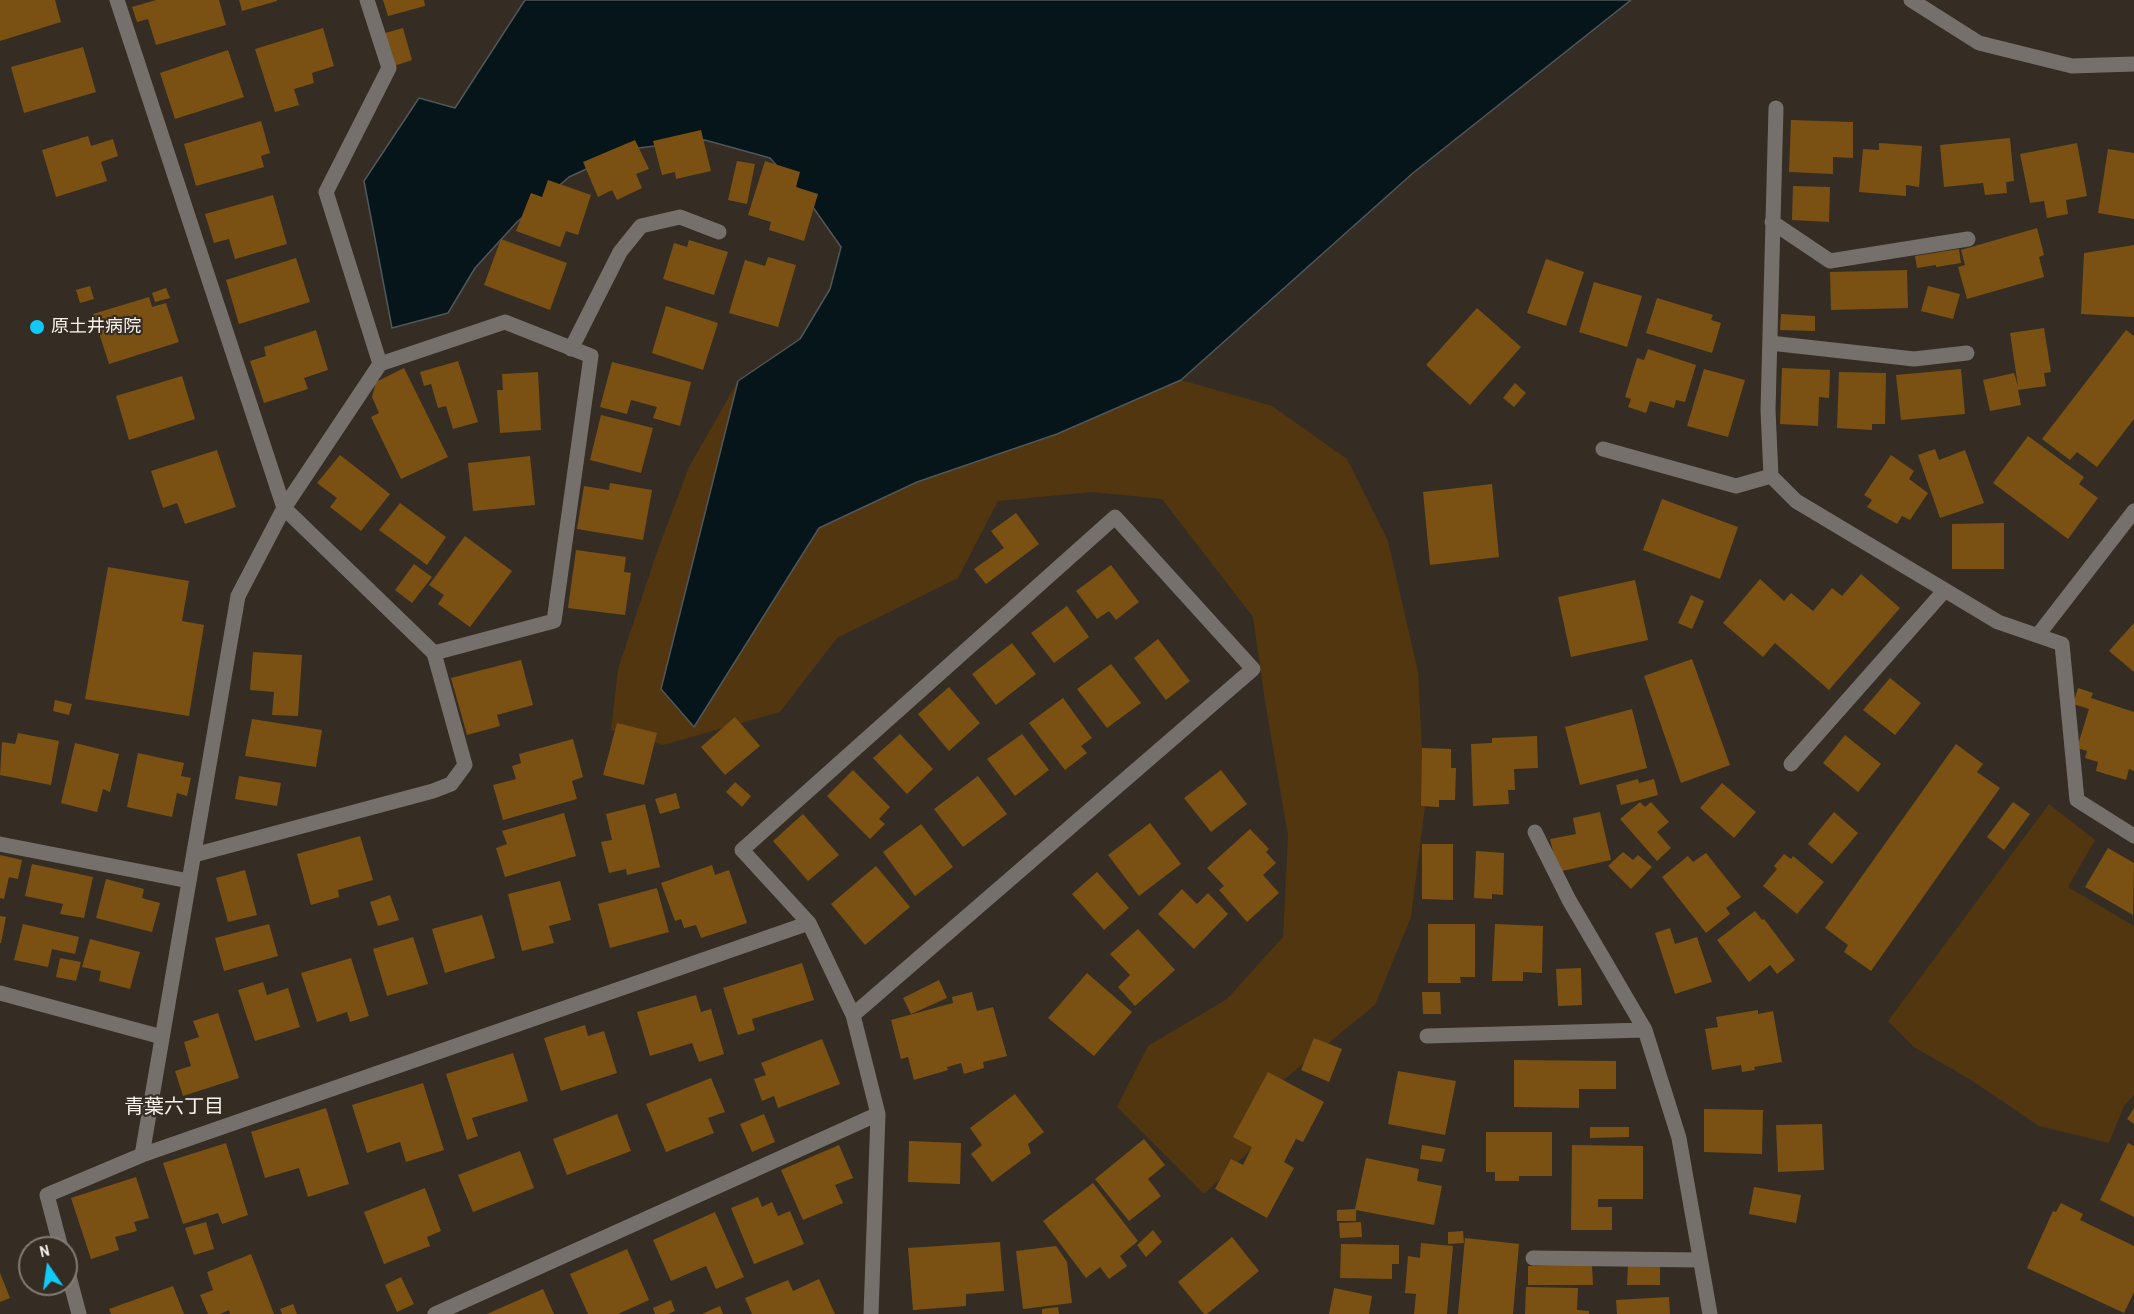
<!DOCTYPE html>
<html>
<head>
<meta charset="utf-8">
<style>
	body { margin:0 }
	#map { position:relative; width:2134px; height:1314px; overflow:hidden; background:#352d23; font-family:"Archivo Narrow",sans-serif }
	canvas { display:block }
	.north { position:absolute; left:18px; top:1236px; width:60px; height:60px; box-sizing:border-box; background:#352d23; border:2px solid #837c73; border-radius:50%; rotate:347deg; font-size:16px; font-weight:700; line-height:24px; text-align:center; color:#f8f2ec }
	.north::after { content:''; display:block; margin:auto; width:21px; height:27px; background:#10cafa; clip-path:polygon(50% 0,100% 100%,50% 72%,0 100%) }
</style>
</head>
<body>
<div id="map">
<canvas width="2134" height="1314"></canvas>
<div class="north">N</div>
</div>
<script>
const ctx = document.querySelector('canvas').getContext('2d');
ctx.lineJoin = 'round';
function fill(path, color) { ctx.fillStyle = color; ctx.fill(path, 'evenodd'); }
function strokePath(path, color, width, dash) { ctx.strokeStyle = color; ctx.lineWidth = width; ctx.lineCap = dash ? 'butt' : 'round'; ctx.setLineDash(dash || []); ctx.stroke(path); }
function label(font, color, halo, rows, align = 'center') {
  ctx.font = font + ' "Archivo Narrow","Noto Sans JP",sans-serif'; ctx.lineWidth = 4.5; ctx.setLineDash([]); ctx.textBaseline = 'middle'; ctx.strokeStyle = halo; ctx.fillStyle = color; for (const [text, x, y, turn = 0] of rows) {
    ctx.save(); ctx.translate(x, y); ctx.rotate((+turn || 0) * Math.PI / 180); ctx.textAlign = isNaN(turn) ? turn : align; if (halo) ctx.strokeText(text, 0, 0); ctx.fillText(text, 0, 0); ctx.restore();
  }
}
fill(new Path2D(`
	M1181,380L1272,406L1347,459L1388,541L1418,672L1425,806L1411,917L1375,1005L1282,1081L1260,1141L1204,1194L1117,1107L1148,1046L1227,999L1283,937L1288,836L1265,701L1253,617L1162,499L1092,492L998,501L958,578L837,638L780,712L663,745L611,730L618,669L657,552L689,467L738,381L668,658L694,726L819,528L917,482L1057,434Z
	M2049,804L2095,840L2068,887L2134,926V1095L2124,1106L2109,1143L2039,1126L1971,1080L1914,1047L1888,1021Z`), '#51360f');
const water = new Path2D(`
	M525,0H1631L1413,173L1181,380L1057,434L917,482L819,528L694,727L661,689L738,381L800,339L830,289L841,247L810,203L770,158L705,140L630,149L569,177L517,222L475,268L448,313L392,328L364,181L419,98L455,108Z`);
fill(water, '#06151a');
strokePath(water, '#4f5759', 1.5);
fill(new Path2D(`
	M0,0H55L61,22L0,41Z
	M156,0H219L226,25L156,45L148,19L137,22L132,7Z
	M239,0H277V1L242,11Z
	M383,0H424L425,6L388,16Z
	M323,28L334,66L312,73L314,83L294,89L299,105L275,112L255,49Z
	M403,28L412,60L394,66L385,33Z
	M83,47L96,92L24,113L11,67Z
	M228,50L244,97L175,119L160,73Z
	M1791,120L1853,122V158L1833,157V174L1789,172Z
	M261,121L270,153L261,156L264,167L196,186L184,144Z
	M701,130L711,171L676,179L675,172L662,175L653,141Z
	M88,136L91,146L113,139L118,156L101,162L107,181L56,197L42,150Z
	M2010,138L2014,181L2006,182L2007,193L1985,195L1983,183L1944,187L1940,145Z
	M635,140L649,169L636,174L642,188L617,200L612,190L598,197L583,162Z
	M1879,143L1922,146L1919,187L1906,185V196L1859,192L1863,149L1879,150Z
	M2077,143L2087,196L2066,200L2068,214L2047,218L2044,201L2030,203L2020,154Z
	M2108,149L2134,153V219L2098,213Z
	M737,161L755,164L747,204L728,200Z
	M765,161L800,172L796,187L818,194L804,241L769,230L771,222L748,215Z
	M548,180L591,195L578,235L566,231L560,247L516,231L531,193L542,197Z
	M1793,186L1830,187L1829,222L1792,220Z
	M273,195L287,244L235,259L229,239L214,243L205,214Z
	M2037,228L2044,255L2039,257L2044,277L1967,299L1958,267L1965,265L1961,250Z
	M501,239L567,263L550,310L484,285Z
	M689,240L728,252L714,295L663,279L674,243L687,247Z
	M2134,245V317L2081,314L2084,253Z
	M1959,249L1961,263L1936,267V265L1917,268L1915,256Z
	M768,257L796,265L778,327L729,313L745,260L765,266Z
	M296,258L310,302L239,324L226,280Z
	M1546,259L1584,272L1566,326L1527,313Z
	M1907,270L1908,308L1831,310L1830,272Z
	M1594,282L1642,296L1627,347L1579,332Z
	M90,286L94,299L80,303L76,290Z
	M1928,286L1960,294L1953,319L1921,311Z
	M166,288L170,298L155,302L152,293Z
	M149,297L152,307L166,303L179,342L109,364L93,314Z
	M1657,298L1713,315L1711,320L1721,323L1712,353L1646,333Z
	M666,306L718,323L703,370L652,353Z
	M1477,308L1521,347L1470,405L1426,365Z
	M1781,314L1815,316V331L1780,330Z
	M2044,328L2051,372L2044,373L2046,386L2018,390L2021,405L1990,411L1983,380L2014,373L2018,386L2010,333Z
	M316,330L328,370L304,378L308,389L264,403L250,361L266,356L264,347Z
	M2126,330L2134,336V419L2097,467L2077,452L2070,460L2042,439Z
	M1648,349L1696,365L1685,402L1676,400L1674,408L1650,401L1646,413L1628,407L1631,399L1625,397L1637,358L1644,360Z
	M458,361L478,422L453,429L446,406L438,408L431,384L424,386L420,372Z
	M612,362L691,382L680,426L653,418L657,407L631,400L627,414L600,407Z
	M404,368L448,457L401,479L371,417L379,413L372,397L376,382Z
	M1782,368L1830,370L1829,398L1819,397L1818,426L1780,424Z
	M1704,369L1745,380L1728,437L1687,426Z
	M1961,369L1965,414L1901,420L1896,375Z
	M538,372L541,430L500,433L497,390H503L502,374Z
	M1839,372L1886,373L1885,424H1872V430L1837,428Z
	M182,376L195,419L129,440L116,396Z
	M1515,383L1526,393L1514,407L1503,398Z
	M601,415L653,428L641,473L590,460Z
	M2028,436L2084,477L2079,484L2098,498L2068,539L1993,483Z
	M1935,449L1939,460L1965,450L1984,503L1940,518L1918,455Z
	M217,450L236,507L185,524L177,503L163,508L151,471Z
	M340,455L390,494L361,531L330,507L337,498L317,483Z
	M1891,455L1914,471L1909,479L1928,493L1910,520L1902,516L1897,524L1867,507L1872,500L1864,495Z
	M530,456L535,505L473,511L468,463Z
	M610,483L652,490L643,540L577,529L584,486L609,490Z
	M1492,484L1499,557L1430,565L1423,492Z
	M1662,499L1738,527L1720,579L1643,550Z
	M400,503L446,537L427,565L379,530Z
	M1016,513L1039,544L986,584L974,569L1004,548L991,531Z
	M2004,523V569H1952V524Z
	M465,536L512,571L470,627L438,604L444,595L429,585Z
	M576,550L626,557L624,572L631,573L625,615L568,608Z
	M414,564L432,577L412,603L395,590Z
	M1111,565L1139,602L1116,620L1109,611L1097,619L1076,591Z
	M108,567L189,581L182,621L204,625L189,716L85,699Z
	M1861,574L1900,608L1829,690L1775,643L1763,657L1723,623L1760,579L1784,601L1791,593L1813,611L1832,588L1842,596Z
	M1635,580L1648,640L1571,657L1558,597Z
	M1691,595L1704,601L1692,629L1678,623Z
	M1067,606L1089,637L1054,663L1031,633Z
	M2134,623V672L2109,651Z
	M1158,639L1190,681L1166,700L1134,658Z
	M1012,643L1036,674L996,705L972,674Z
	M253,652L302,655L298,716L272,715L274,692L250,690Z
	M1692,659L1730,765L1681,783L1644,676Z
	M521,660L533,705L497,715L500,726L467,735L451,678Z
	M1111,664L1141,703L1107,728L1077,689Z
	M1890,678L1921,703L1895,735L1863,710Z
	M949,687L980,723L949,751L918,714Z
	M2078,688L2093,693L2091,698L2134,712V771L2129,769L2126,780L2096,771L2098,762L2085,758L2087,751L2077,748L2089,709L2073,704Z
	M1063,698L1092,738L1081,746L1087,753L1065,770L1029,723Z
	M55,700L72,704L69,715L53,711Z
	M1632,709L1647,768L1580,785L1565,727Z
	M735,717L760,746L725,775L701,747Z
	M252,719L322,730L316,767L245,756Z
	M617,723L657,733L644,785L603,775Z
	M18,733L59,741L51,785L0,775L2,742L15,744Z
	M900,734L933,769L907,794L873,758Z
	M1022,734L1049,770L1015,796L987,759Z
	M1845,735L1881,764L1858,792L1823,763Z
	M1537,736L1538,768L1514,769L1515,790H1508L1509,804L1473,806L1471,744L1492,743V738Z
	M573,739L583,777L572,781L577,799L503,820L493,785L516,779L512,766L521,763L519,754Z
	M75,743L119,754L110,792L103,789L97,812L61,803Z
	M1956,744L1983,764L1977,772L2000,788L1871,971L1844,952L1848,945L1825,928Z
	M1422,748L1451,749V768H1456L1455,800H1439V807L1421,806Z
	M138,753L184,763L181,776L191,778L187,796L177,793L172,817L127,807Z
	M853,770L890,807L879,819L885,824L870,839L827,796Z
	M1221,770L1247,804L1211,832L1184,798Z
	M239,776L281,783L277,806L235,799Z
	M978,776L1007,814L963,847L934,809Z
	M1638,779L1639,783L1654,779L1658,795L1621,805L1616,785Z
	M735,782L751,796L742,807L726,792Z
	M1722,783L1756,812L1734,838L1700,808Z
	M676,793L680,808L660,814L655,799Z
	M1640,802L1645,807L1651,802L1669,822L1657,832L1671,848L1657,861L1620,819Z
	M2013,802L2030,814L2004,850L1987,837Z
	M645,804L660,867L627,875L626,869L609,873L601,842L612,840L606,814Z
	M1600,812L1611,860L1558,872L1550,839L1576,834L1573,818Z
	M1834,812L1858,833L1832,864L1808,844Z
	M564,813L576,856L505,877L496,848L507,844L502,831Z
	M803,814L839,855L808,881L773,841Z
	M1150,823L1181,864L1139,896L1108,855Z
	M921,824L953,867L915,896L883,852Z
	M1250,829L1269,849L1266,852L1276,863L1263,875L1279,893L1247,922L1219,890L1224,886L1207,868Z
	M360,836L373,880L338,890L339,897L311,905L297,854Z
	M1422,844H1453V900L1422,899Z
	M2108,848L2134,863L2133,915L2085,887Z
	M1476,851L1504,853L1503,895L1492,894V899L1474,898Z
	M1623,852L1633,860L1638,855L1652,867L1631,889L1608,866Z
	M1706,853L1741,897L1726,908L1730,914L1706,933L1662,877L1688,856L1693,862Z
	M1784,854L1791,859L1793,856L1824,882L1797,914L1763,886L1777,869L1774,866Z
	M0,855L22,860L18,879L9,877L4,899L0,898Z
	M32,864L93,877L84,918L60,914L63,904L25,896Z
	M712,865L715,875L729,870L747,923L701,938L696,925L684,928L681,919L675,921L661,883Z
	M876,866L910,907L865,945L831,904Z
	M245,870L257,915L228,922L216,878Z
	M1097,872L1129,908L1104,930L1072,894Z
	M106,879L144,889L142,898L160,903L152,932L96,918Z
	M560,881L571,920L549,926L554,943L522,951L508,894Z
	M657,888L669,932L610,948L598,904Z
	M1182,889L1197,904L1208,893L1228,914L1194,949L1158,914Z
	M390,895L399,920L378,926L370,902Z
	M1755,911L1762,920L1764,919L1795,960L1777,974L1770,965L1749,982L1717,940Z
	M482,915L495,958L445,973L432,929Z
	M0,916L6,917L1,943H0Z
	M23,924L79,937L75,954L52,949L48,967L14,960Z
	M269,924L278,956L224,971L215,938Z
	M1428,924H1475V977H1460L1461,983H1428Z
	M1495,924L1543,926L1542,973L1523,972V981H1492Z
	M1670,928L1675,944L1697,937L1712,982L1675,994L1655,933Z
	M1138,929L1175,970L1135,1006L1118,987L1130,975L1110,954Z
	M413,937L428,984L387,996L373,949Z
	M90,939L140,952L130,989L99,981L101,971L82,967Z
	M60,958L81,962L76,981L56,977Z
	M351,958L369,1016L350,1022L347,1012L317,1022L301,973Z
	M802,963L814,1000L752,1019L755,1030L738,1035L723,988Z
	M1581,968L1582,1005L1558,1006L1556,969Z
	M1087,973L1132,1012L1094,1056L1048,1018Z
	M939,980L947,998L911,1014L903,998Z
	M263,982L267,995L288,988L300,1027L255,1041L238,990Z
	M972,992L977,1011L993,1007L1007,1056L983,1062L984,1068L964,1074L961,1063L947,1067L948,1070L914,1080L908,1057L901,1059L891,1020L953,1003L952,997Z
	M1422,992H1440L1441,1014H1423Z
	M696,995L701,1012L711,1009L724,1054L699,1062L692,1043L650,1056L637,1012Z
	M1758,1010V1014L1773,1011L1782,1062L1754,1067L1755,1070L1742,1072L1741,1065L1712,1070L1705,1029L1718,1027L1716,1017Z
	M218,1013L239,1078L183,1096L175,1071L191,1066L184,1042L199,1037L193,1021Z
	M585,1025L588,1036L604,1031L617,1073L561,1091L544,1038Z
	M1314,1038L1342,1049L1329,1082L1301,1070Z
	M822,1039L840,1084L778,1108L774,1096L762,1101L754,1079L766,1075L761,1063Z
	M513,1053L528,1101L472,1118L478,1136L467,1140L446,1074Z
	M1514,1060L1616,1061V1089H1579V1108L1514,1107Z
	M1398,1071L1456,1081L1445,1135L1388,1124Z
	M1268,1072L1324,1102L1303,1142L1296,1139L1284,1162L1294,1168L1267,1218L1215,1189L1231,1159L1243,1165L1252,1147L1233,1137Z
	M711,1078L725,1112L708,1118L714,1133L666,1152L646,1104Z
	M423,1083L444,1150L406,1162L400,1142L367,1153L352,1105Z
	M1015,1094L1044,1132L1028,1144L1031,1153L992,1182L971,1154L982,1145L970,1128Z
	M326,1108L349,1184L308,1197L299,1168L265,1178L251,1132Z
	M2134,1108V1124L2127,1119Z
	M1704,1109L1763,1110L1762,1154L1704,1152Z
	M617,1114L631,1151L567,1175L553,1139Z
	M764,1114L775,1142L752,1152L740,1124Z
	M1822,1124L1824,1170L1778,1172L1776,1125Z
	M1590,1127H1629V1137L1590,1138Z
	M1486,1132H1552V1176H1519V1181H1495V1172H1486Z
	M1144,1139L1165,1165L1148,1179L1161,1196L1129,1221L1095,1179Z
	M909,1141L961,1143L960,1184L908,1182Z
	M226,1143L248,1215L222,1224L218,1213L183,1224L163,1163Z
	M2128,1143L2134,1146V1217L2100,1200Z
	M839,1145L853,1178L835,1185L843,1203L803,1220L781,1170Z
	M1422,1145L1445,1149L1442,1162L1420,1159Z
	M1572,1145L1643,1146V1199H1598V1207H1612V1230H1571Z
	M520,1151L534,1188L473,1212L458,1175Z
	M1366,1158L1419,1169L1417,1181L1442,1186L1434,1225L1356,1210V1221H1337V1210L1355,1209Z
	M136,1177L149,1218L134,1222L137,1231L115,1237L119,1250L91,1259L71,1198Z
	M1093,1183L1138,1241L1120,1256L1127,1266L1109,1279L1100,1267L1086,1278L1043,1221Z
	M1754,1187L1801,1195L1796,1223L1749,1214Z
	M425,1188L441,1231L427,1237L430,1246L384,1264L364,1212Z
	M758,1197L762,1207L772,1202L778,1216L790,1211L804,1244L754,1264L731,1208Z
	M2061,1203L2083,1214L2080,1220L2134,1246V1292L2124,1313L2027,1268L2053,1211L2056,1212Z
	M715,1212L744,1277L716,1289L706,1266L671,1281L653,1240Z
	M206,1222L214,1249L194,1255L185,1228Z
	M1361,1222L1362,1237L1340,1238L1339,1223Z
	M1153,1230L1162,1242L1146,1257L1137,1245Z
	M1463,1231L1464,1243L1448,1244V1232Z
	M1232,1237L1259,1271L1207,1314H1204L1178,1282Z
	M1465,1238L1519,1244L1513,1314H1458Z
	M1000,1242L1004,1291L966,1294V1306L913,1310L908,1248Z
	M1421,1243L1453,1246L1447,1314H1414L1416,1294L1405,1293L1408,1256L1420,1258Z
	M1341,1244L1399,1245V1264H1392V1279L1340,1278Z
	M1056,1246L1067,1262L1072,1303L1023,1309L1016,1251Z
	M627,1249L649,1300L618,1314H588L570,1274Z
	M251,1254L274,1314H230L229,1310L220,1314H208L200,1295L213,1290L207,1272Z
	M1592,1265L1593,1285H1528V1266Z
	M1628,1265H1660V1285H1627Z
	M0,1273L10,1298L0,1302Z
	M401,1277L414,1304L397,1312L385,1285Z
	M819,1279L835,1314H752L745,1298L788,1280L793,1291Z
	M173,1286L184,1314H111L109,1309Z
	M1526,1287L1578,1288L1577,1310L1589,1311V1314H1525Z
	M1334,1288L1372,1296L1369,1314H1329Z
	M543,1289L554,1314H487Z
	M1669,1297L1670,1314H1617L1616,1300Z
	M671,1300L675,1311L668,1314H655L653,1308Z
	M293,1304L297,1314H282L280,1309Z
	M720,1306L723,1314H702Z
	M1058,1307L1059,1314H1042V1309Z`), '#7a5113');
strokePath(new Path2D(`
	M117,0L284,508L238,596L142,1155
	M367,0L389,68L326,192L380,364
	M1911,0L1979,43L2072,66L2134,64
	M1776,108L1768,410L1771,476L1796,501L1998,622L2062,644L2077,800L2134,836
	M1772,222L1830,261L1968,239
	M1770,343L1914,359L1967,353
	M571,349L620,252L641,226L680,217L719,232
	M1603,449L1736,486L1771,476
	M2038,635L2134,511
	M1791,764L1945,590
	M1535,832L1569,900L1645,1030L1679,1138L1710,1314
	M0,844L189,881
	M194,855L433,791L451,784L465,765L434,653L284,508L380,364L505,322L591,356L554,621L434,653
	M809,923L742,850L1115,517L1253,669L853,1015
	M0,993L162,1037
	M1427,1036L1645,1030
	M61,1248L47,1195L142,1155L809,923L853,1015L878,1114L871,1314
	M1533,1258L1700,1260
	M66,1265L79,1314
	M435,1314L878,1114`), '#75706b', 15);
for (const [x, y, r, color] of [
	[37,327,8,"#10cafa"]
]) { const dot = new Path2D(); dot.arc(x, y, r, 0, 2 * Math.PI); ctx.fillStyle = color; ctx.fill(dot); strokePath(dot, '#352d23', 2); }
label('18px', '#f8f2ec', '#352d23', [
	["原土井病院",51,327]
], 'left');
label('20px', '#f8f2ec', '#352d23', [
	["青葉六丁目",174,1108]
]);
</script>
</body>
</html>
